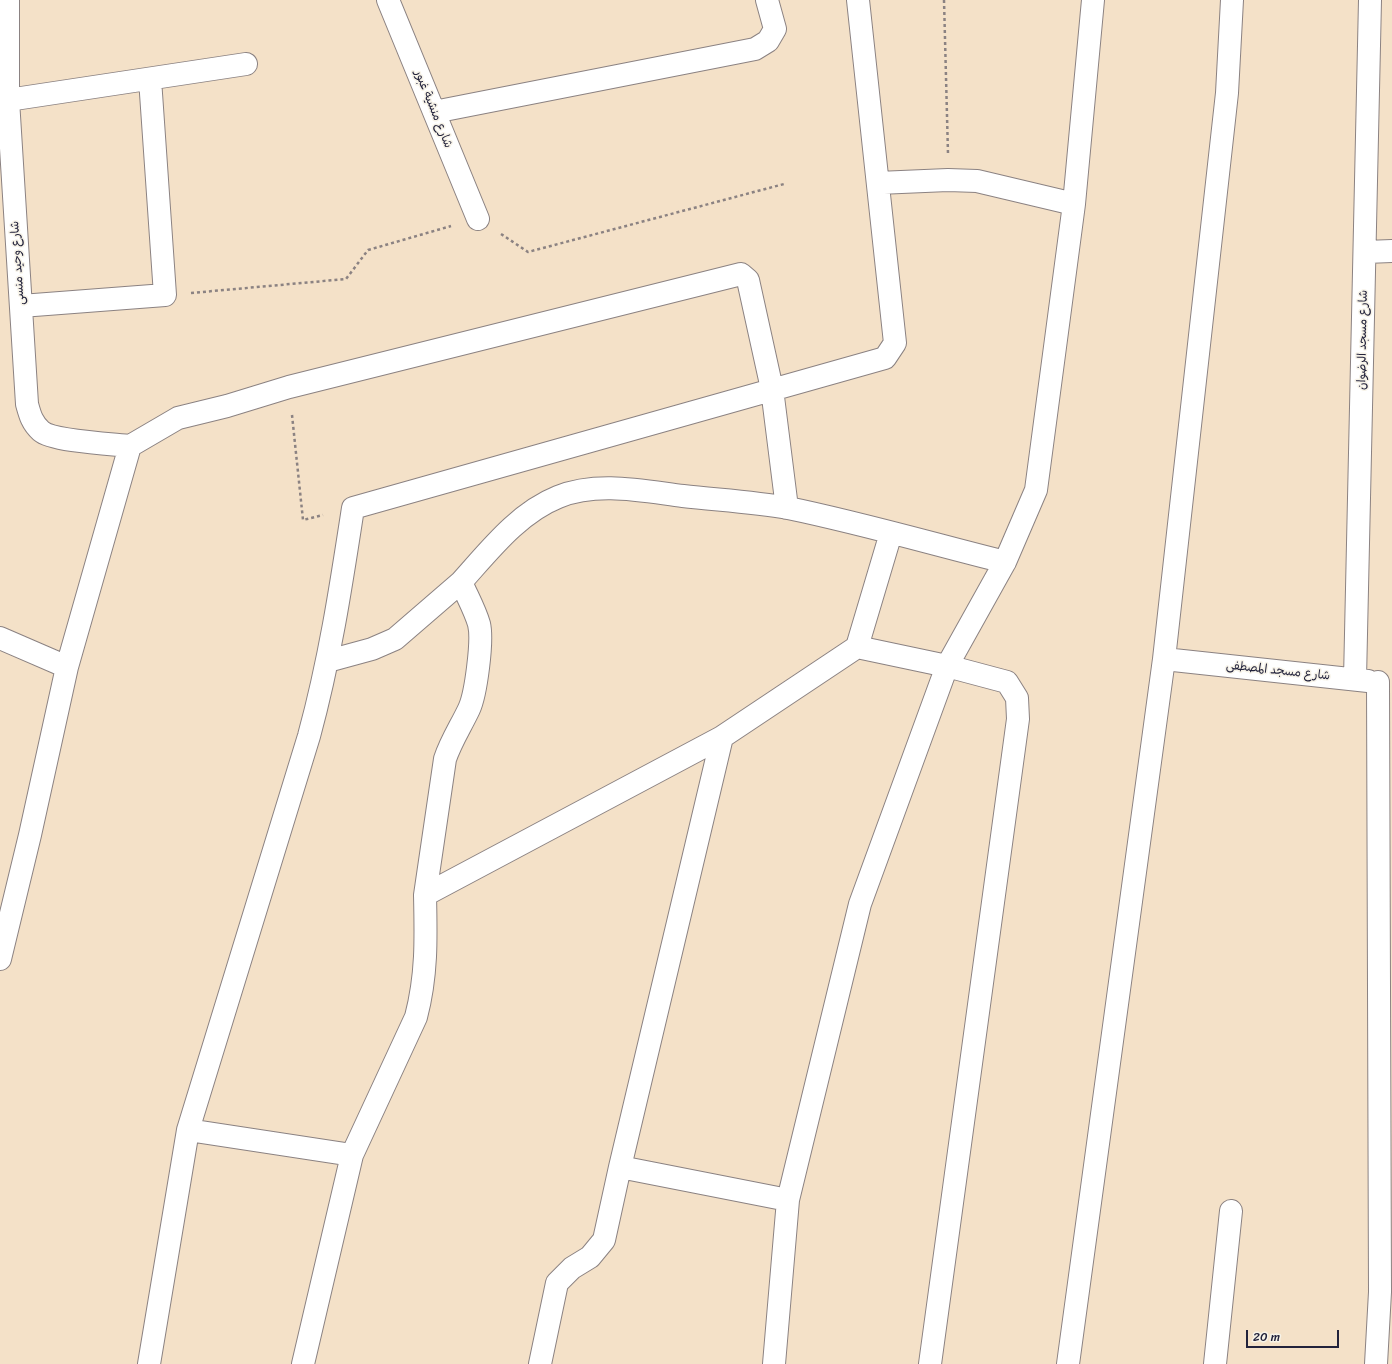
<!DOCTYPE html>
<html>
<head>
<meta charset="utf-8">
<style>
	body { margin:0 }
	#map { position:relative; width:1392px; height:1364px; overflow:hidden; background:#f4e1c8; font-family:Sriracha,sans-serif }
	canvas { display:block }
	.scale { position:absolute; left:1246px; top:1330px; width:93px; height:18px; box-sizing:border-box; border:2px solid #22223b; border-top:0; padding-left:5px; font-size:12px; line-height:14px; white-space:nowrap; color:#22223b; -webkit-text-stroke:3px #f7f3e8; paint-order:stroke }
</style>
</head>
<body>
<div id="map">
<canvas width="1392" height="1364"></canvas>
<div class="scale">20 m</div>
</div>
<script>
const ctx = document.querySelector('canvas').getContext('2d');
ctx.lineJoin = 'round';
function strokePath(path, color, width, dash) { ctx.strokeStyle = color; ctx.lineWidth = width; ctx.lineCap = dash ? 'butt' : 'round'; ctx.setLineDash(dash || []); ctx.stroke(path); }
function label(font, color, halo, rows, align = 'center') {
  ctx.font = font + ' Sriracha,"Playpen Sans Arabic",sans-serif'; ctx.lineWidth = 3; ctx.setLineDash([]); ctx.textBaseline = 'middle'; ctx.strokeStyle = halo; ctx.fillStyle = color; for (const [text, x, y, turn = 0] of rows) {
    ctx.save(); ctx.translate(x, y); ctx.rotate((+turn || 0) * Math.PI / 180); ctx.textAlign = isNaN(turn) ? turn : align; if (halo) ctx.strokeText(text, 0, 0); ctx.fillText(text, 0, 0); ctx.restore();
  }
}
const street = new Path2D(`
	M8,0V100L27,404C30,415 32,423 41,431C52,441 112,444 130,446
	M388,0L478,219
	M8,100L246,64
	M434,112L755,49L768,41L775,29L767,0
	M878,183L948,180L977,181L1074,204
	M1366,252L1392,251
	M21,306L165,295L150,79
	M891,533L857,647L722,737L425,895L445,759C451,741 461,726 469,709C476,694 483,640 479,624C475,610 467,596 461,582C489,551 518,513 558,497C597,481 643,491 683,496C718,500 754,502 788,508C861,523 933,544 1005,562
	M0,638L67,667
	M857,647L947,666L1005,562L1036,490L1074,204L1093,0
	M1164,659L1368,681
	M328,661L372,649L395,639L461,582
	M1355,679L1370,0
	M0,959L30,835L67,667L130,446L178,418L227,406L289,387L741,274L748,280L772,389L787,508
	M188,1130L352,1155
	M620,1167L722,737
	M149,1364L188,1130L309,736C330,659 341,586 353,508L885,358L895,343L858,0
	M303,1364L352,1155L416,1017C427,975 426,938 425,895
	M540,1364L557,1283L572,1268L590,1257L604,1240L620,1167L788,1200
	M774,1364L788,1200L860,904L947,666L1007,682L1017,698L1018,719L930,1364
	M1068,1364L1164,659L1227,93L1232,0
	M1215,1364L1231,1211
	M1376,1364L1380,1292L1378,682`);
strokePath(street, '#8b8282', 24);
strokePath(new Path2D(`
	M944,0L948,154
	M501,234L528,252L784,184
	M191,293L346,279L368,250L451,226
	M292,415L303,520L323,515`), '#8b8282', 2.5, [3, 3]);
strokePath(street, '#fff', 22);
label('12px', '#22223b', '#f7f3e8', [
	["شارع منشية غبور",433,109,68],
	["شارع وحيد منسى",18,263,-94],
	["شارع مسجد الرضوان",1363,340,-89],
	["شارع مسجد المصطفى",1278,671,6]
]);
</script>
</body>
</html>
